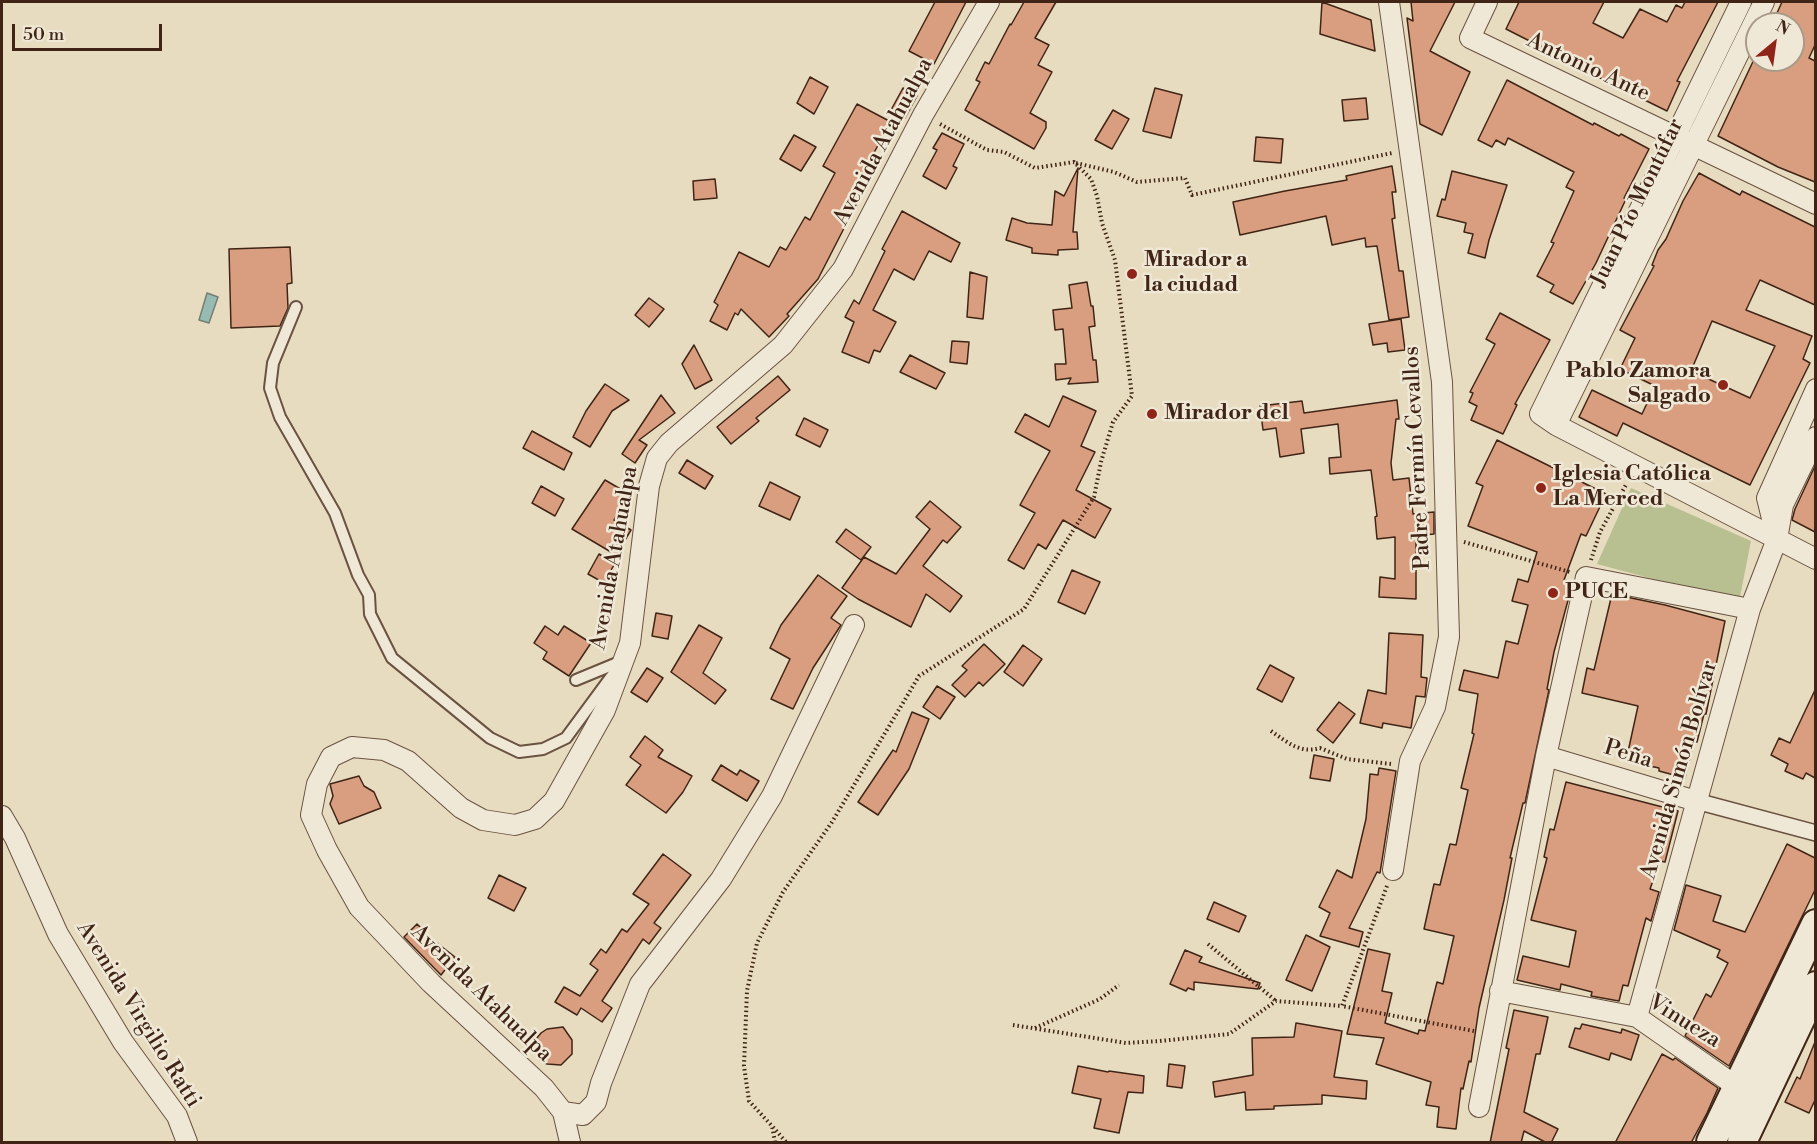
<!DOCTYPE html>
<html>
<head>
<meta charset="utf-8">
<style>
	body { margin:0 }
	#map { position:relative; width:1817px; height:1144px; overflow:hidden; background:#e7dbc0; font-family:"Libre Bodoni",serif }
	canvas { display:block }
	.frame { position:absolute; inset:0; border:3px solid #402516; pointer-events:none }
	.north { position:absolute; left:1745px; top:12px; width:60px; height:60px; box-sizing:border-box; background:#efe8d6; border:2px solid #a99a89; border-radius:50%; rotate:29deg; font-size:16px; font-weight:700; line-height:24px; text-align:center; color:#402516 }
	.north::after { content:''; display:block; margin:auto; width:21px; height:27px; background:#8f2418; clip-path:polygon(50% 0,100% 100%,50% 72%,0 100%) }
	.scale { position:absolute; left:12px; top:24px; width:150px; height:27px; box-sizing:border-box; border:3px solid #402516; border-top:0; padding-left:8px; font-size:18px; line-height:21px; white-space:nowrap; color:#402516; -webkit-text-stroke:4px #efe8d6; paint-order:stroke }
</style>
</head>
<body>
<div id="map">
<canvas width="1817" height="1144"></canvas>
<div class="frame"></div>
<div class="north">N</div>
<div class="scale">50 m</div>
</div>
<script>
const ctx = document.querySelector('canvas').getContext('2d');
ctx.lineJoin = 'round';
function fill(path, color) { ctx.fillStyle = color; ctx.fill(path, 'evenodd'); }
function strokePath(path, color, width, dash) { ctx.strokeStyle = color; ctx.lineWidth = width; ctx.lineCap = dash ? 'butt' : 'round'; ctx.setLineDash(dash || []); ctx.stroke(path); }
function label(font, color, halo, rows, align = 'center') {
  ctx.font = font + ' "Libre Bodoni",serif'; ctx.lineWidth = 5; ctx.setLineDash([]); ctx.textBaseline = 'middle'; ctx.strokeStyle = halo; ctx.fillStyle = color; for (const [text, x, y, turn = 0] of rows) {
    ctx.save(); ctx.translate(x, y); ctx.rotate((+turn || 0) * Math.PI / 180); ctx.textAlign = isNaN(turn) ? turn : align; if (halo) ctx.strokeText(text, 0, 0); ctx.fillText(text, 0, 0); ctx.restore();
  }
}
fill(new Path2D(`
	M1631,488L1751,541L1739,602L1597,564Z`), '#b8bf90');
const water = new Path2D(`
	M207,293L218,297L209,323L199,320Z`);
fill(water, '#97bbb3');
strokePath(water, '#747f74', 1.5);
const building = new Path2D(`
	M935,2H966L934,64L909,51Z
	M1024,2H1056L1035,38L1049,45L1038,65L1052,72L1030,113L1046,122V128L1034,149L965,110L980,82L976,80L985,62L989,64L1010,24L1011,25Z
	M1322,2L1371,20L1375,51L1320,34Z
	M1411,2H1455L1430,51L1470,72L1442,135L1420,124L1407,18L1413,21Z
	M1519,2H1604L1593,23L1623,38L1640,9L1667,22L1676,5L1682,8L1685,2H1718L1677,81L1680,82L1667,111L1604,80L1577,66V65L1506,29Z
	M1782,2H1815V45L1809,58L1815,61V182L1778,167L1718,136L1757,53V60H1793V24H1772Z
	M810,77L828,87L814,114L797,103Z
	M1507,80L1593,125L1594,123L1619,136L1621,134L1649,149L1624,198L1626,199L1596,263L1573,304L1550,292L1554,285L1537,276L1554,243L1551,242L1574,191L1566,187L1574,172L1508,138L1505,145L1496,140L1492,147L1478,140Z
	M903,88L917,96L905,118L891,110Z
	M1155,88L1182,95L1171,138L1143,131Z
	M1366,98L1368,119L1344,121L1342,100Z
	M857,104L891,122L851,194L859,199L818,279L787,314L789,316L769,337L741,309L738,315L735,313L727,330L710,321L718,305L714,302L739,252L769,267L780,247L786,250L805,217L810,220L835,173L823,166Z
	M1113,110L1129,119L1112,149L1095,140Z
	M942,133L964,144L953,166L957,168L946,189L923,176L937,150L933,148Z
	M794,135L816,147L801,171L780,159Z
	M1256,137L1283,139L1281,163L1254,161Z
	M1392,166L1396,192H1392L1395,218L1392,219L1399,271H1403L1409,317L1389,320L1377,246L1366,247L1365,238L1332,245L1326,216L1240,235L1233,202L1285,191L1347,180L1346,176Z
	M1078,168L1073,232H1077L1078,249L1058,250V255L1032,253V248L1006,240L1012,218L1027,223L1052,225L1055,191L1064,196Z
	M1452,171L1507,185L1489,240L1485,258L1468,253L1473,234L1464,232L1466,223L1437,216L1442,199L1445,200Z
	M1699,173L1740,195L1742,191L1815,227V305L1760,280L1746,310L1812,336L1803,359L1810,363L1750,485L1623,423L1617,436L1579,417L1592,390L1642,414L1655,386L1620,369L1635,338L1620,330L1654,266L1652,265L1658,250L1666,239L1683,201ZM1712,321L1775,346L1750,398L1691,371Z
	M715,179L717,198L694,200L693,181Z
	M902,211L960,243L951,262L929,251L914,280L894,269L873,310L896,322L880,352L874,350L869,363L842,352L854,322L845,317L854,300L859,304L885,251L882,249Z
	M290,247L292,283L287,284L288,308L280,326L231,328L229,249Z
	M970,272L987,277L983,319L967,317Z
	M1087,282L1091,306H1093L1095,326L1089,327L1093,360H1096L1098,382L1068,384L1071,378L1056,380L1055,364H1066L1063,329L1055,330L1053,310L1072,308L1069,285Z
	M649,298L664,309L649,327L635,315Z
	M1500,313L1550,340L1515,404L1517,405L1503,434L1471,420L1477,406L1469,402L1473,393L1470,392L1495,344L1486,339Z
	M1401,319L1405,350L1388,352L1387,343L1373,345L1369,324Z
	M952,341L969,342L967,364L950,362Z
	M694,345L712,380L695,389L682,364Z
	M910,355L945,373L936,389L900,372Z
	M778,376L790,390L756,418L759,421L731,444L717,427Z
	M605,384L629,400L612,411L590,447L573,437L586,411Z
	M661,395L675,413L639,440L647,445L635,463L622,454Z
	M1063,396L1096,411L1081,446L1095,452L1076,490L1111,509L1095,538L1063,520L1046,549L1038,544L1024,569L1008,560L1035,513L1020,505L1050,451L1015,432L1025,414L1049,427Z
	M1397,400L1399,419H1396L1391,463L1393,480L1409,478L1413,514L1434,512V534L1416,536V599L1379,597L1380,577L1395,579V537L1377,539L1375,517L1377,516L1371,470L1330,474L1329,458L1341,457L1338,424L1301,429L1304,453L1280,457L1276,428L1263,430L1260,406L1302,401L1304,413Z
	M804,418L828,430L820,447L796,435Z
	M532,431L572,453L564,470L523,448Z
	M1497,440L1606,494L1586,536L1581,534L1564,580L1573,582L1554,652L1547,689L1549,690L1525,803H1523L1510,858H1512L1504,900L1479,1008L1471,1062L1469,1061L1463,1089L1461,1088L1456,1129L1437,1127L1439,1107L1426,1105L1431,1082L1376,1064L1384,1038L1347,1034L1368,949L1390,954L1382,991L1392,993L1385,1023L1418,1034L1419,1030L1425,1031L1437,982L1443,984L1454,936L1424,929L1434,884L1440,885L1450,844L1456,845L1468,790L1461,788L1474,734L1472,733L1478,694L1459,690L1464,670L1498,678L1506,641L1518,644L1528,605L1512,601L1518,579L1528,582L1537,552L1468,526L1483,486L1476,483Z
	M687,460L713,476L705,489L679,473Z
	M1815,466V532L1792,520L1795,509Z
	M605,480L629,494L614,520L631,530L616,555L572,529Z
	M770,482L800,497L790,520L759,506Z
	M541,486L564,499L555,516L532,503Z
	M930,501L961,527L947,543L943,540L923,566L962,596L950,612L926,594L911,627L858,599L842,588L864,557L896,574L930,529L916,517Z
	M846,529L871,547L861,560L836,542Z
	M599,554L615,563L604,583L588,574Z
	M1072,570L1100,582L1085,614L1058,602Z
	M818,575L847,596L831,618L841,625L813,668L793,709L771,699L790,659L770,648L781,625Z
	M1612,594L1665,605L1725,621L1706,714H1704L1697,742L1694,741L1685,778L1659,771V768L1626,761L1638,706L1582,693L1587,668L1594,670Z
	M656,613L672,616L668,639L652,636Z
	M699,625L722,638L703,673L726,690L715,704L671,672Z
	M545,626L558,635L564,626L591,643L569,676L543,659L547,652L534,643Z
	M1389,633L1423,635L1421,677L1427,678L1425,697L1416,696L1411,728L1383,723L1382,728L1360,723L1368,690L1386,694Z
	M984,644L1005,664L983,686L979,682L965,697L952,685L967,670L962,666Z
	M1023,645L1042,659L1023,686L1004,672Z
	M1270,665L1294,678L1282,702L1257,689Z
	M647,668L663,678L647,702L631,692Z
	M937,686L955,697L940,719L923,707Z
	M1815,690V778L1806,773L1803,779L1785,771L1788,764L1771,755L1779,738L1790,743Z
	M1339,702L1355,714L1333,743L1317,730Z
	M912,712L929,719L909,769L878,815L858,802L893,750L896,752Z
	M645,736L663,750L658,757L692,776L683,792L666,813L626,785L641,765L630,757Z
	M1314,755L1334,759L1330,781L1310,778Z
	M721,765L737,775L740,770L759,781L747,801L712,780Z
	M1379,768L1396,771L1380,873L1377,872L1349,928L1363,932L1359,947L1320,936L1330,913L1319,907L1337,870L1352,878L1366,819L1370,774L1378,775Z
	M359,776L364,786L374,792L381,808L339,824L330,804L333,796L330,784Z
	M1566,782L1678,811L1665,862L1660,861L1650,889L1659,892L1651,921L1646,918L1628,986L1623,985L1619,1001L1591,996L1592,992L1561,984L1560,990L1517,980L1523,956L1569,967L1576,931L1531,920L1547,858L1544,857L1550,829L1554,830Z
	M1787,844L1815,858V890L1729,1066L1685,1036L1706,994L1711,997L1728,963L1717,957L1720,950L1674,930L1686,885L1721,896L1713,921L1745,932Z
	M663,854L691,875L654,923L661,928L649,944L643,939L602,1001L612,1008L602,1022L581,1008L577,1015L555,1002L564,987L580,996L598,970L590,964L601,949L606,953L622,929L627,932L649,904L633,894Z
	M499,875L526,888L514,911L488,898Z
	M1214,902L1246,916L1239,932L1207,919Z
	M417,924L433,940L455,957L441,975L404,937Z
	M1306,935L1330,947L1312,991L1286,980Z
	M1185,950L1202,957L1199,962L1260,983L1258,989L1194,982V990L1188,988L1186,991L1170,984Z
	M1514,1010L1548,1017L1540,1054H1536L1524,1112L1558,1129L1551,1143H1547L1524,1131L1521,1143H1490L1509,1049L1506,1048Z
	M1296,1023L1342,1031L1334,1077L1367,1081L1366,1099L1322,1095V1104L1274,1106V1109L1246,1110L1245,1092L1215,1097L1213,1082L1253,1075L1252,1038L1294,1037Z
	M1582,1024L1621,1033L1622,1029L1639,1035L1631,1060L1611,1053L1609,1060L1569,1047L1575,1028L1580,1029Z
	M563,1027L572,1040V1054L561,1065L547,1064L540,1060L536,1054L535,1046L536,1039L541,1033L547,1029Z
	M1815,1042V1100L1809,1113L1785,1102L1797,1077L1800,1079Z
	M1662,1054L1673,1060L1675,1058L1718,1088L1707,1113L1691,1143H1615Z
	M1169,1064L1185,1066L1182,1088L1167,1086Z
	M1078,1066L1108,1072L1109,1071L1144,1076L1143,1093L1128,1092L1119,1133L1094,1128L1101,1099L1072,1093Z`);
fill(building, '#d99e7f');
strokePath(building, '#402516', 1.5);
const service = new Path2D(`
	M296,307L273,363L270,388L280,417L335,513L358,575L369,595L370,614L392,658L490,738L519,752L543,749L566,738L611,677
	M576,680L622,661`);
const pedestrian = new Path2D(`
	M1696,801L1816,833`);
const minor = new Path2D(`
	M1389,2L1442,382L1449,637L1435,707L1410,761L1393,870
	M1487,2L1470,38L1816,204
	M1741,2L1540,414L1556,425L1816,559
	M1816,389L1767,498L1777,539L1783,505L1816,437
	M1556,425L1764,2
	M1546,756L1696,801
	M2,816L15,838L58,934L123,1042L177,1116L187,1142
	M1500,991L1637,1017L1746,1093
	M1637,1017L1750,609L1777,539
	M1479,1107L1546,756L1586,577L1750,609
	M563,1112L583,1115L596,1102L601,1083L640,984L721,879L772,796L854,625
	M570,1142L563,1112L544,1088L431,983L359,907L327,850L311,815L317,784L331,757L352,747L384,750L408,761L461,808L483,820L515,825L535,819L554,801L605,710L630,643L649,486L657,458L669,443L783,345L843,269L923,115L989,2`);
const secondary = new Path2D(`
	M1711,1142L1816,924
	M1742,1142L1816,986`);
strokePath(service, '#6a5240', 14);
strokePath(pedestrian, '#6a5240', 18);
strokePath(minor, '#6a5240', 22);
strokePath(secondary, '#402516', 32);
strokePath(new Path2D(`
	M1076,163L1114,172L1137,182L1185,178L1192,195L1392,153
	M1464,542L1570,572
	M1591,560L1600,532L1627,483
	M1271,731C1287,742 1300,754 1320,748L1347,759L1391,764
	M1387,886L1342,1006L1474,1031
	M1208,944L1276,1001
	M1013,1025L1126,1043L1160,1041L1229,1034L1276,1001L1342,1006
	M1035,1028L1100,999L1119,985
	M773,1127L786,1142
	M775,1142L772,1126L749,1101L744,1066L747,991L757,943L783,892L832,822L919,676L1024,609L1094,497L1101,462L1113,422L1132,396L1115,260L1102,223L1097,196L1091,179L1074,162L1035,168L1004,152L987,150L940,124`), '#402516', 4, [1.5, 3]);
strokePath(service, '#efe8d6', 10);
strokePath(pedestrian, '#efe8d6', 15);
strokePath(minor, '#efe8d6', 20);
strokePath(secondary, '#efe8d6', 28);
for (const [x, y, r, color] of [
	[1132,274,6,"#8f2418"],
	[1723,385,6,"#8f2418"],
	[1152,414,6,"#8f2418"],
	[1541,488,6,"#8f2418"],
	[1553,593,6,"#8f2418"]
]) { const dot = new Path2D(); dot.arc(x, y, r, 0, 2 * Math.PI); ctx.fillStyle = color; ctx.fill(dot); strokePath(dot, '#efe8d6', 2); }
label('22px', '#402516', '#efe8d6', [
	["Antonio Ante",1588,68,25],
	["Avenida Atahualpa",884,142,-62],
	["Juan Pío Montúfar",1638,203,-64],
	["Padre Fermín Cevallos",1418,458,-93],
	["Avenida Atahualpa",615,558,-80],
	["Peña",1628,755,17],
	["Avenida Simón Bolívar",1680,770,-74],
	["Avenida Atahualpa",481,994,44],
	["Avenida Virgilio Ratti",138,1015,58],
	["Vinueza",1684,1022,32]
]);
label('bold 22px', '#402516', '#efe8d6', [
	["Mirador a",1144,261],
	["la ciudad",1144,286],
	["Pablo Zamora",1711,372,"right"],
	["Salgado",1711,397,"right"],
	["Mirador del",1164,414],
	["Iglesia Católica",1553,475],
	["La Merced",1553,500],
	["PUCE",1565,593]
], 'left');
</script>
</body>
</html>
